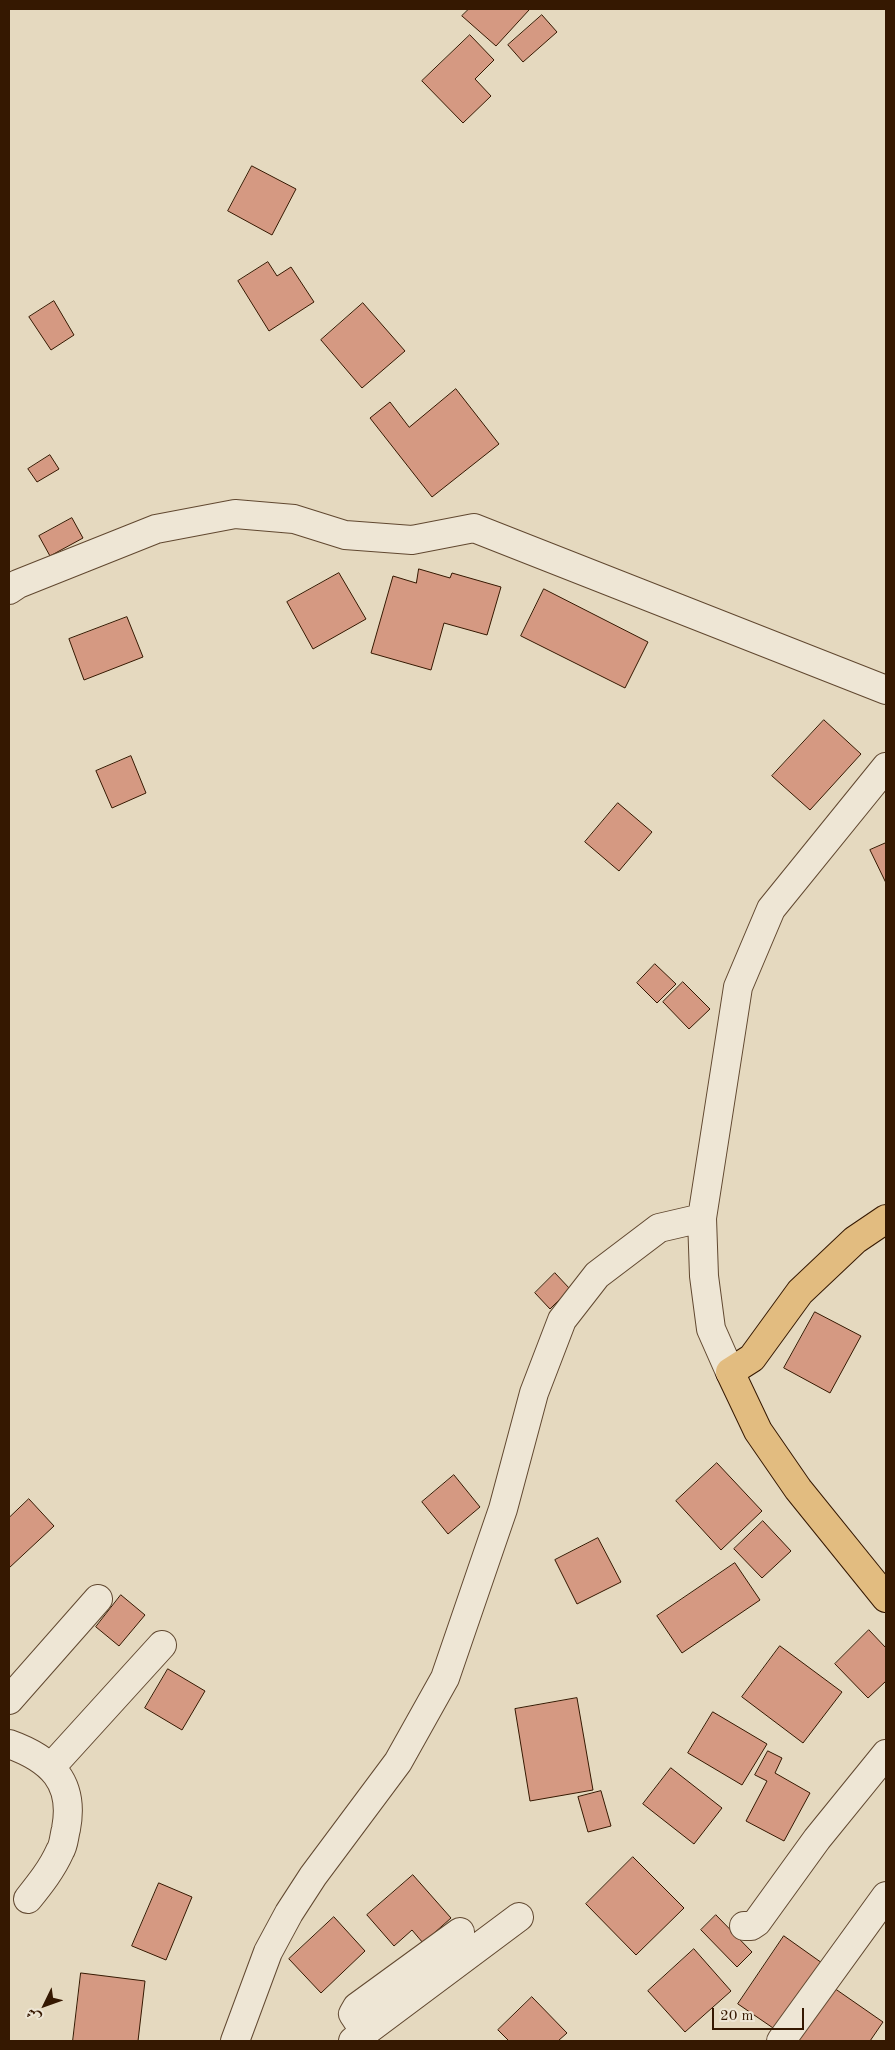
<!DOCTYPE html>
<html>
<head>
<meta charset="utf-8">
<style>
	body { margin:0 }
	#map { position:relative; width:895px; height:2050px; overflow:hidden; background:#e5d9bf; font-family:"Old Standard TT",Amiri,serif }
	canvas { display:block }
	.frame { position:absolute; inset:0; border:10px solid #351801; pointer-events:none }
	.north { position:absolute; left:20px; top:1980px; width:50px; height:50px; -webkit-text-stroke:4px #eee6d5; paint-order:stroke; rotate:228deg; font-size:14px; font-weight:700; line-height:20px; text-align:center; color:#351801 }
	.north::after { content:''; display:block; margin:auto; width:18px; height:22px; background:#351801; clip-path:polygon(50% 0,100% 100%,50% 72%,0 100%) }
	.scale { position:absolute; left:712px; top:2008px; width:92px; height:22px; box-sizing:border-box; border:2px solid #351801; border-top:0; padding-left:6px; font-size:15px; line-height:18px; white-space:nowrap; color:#351801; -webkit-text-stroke:4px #eee6d5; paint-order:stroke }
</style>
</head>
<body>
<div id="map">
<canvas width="895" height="2050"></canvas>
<div class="frame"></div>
<div class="north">ش</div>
<div class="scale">20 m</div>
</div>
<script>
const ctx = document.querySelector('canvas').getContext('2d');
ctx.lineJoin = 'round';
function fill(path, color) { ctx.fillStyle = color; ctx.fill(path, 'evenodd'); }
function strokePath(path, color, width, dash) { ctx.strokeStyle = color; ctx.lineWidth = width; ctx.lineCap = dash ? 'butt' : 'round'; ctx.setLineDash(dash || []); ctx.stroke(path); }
const building = new Path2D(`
	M469,9H528L529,10L496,46L462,16Z
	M542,15L557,32L523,62L508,45Z
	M470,35L494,60L475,79L491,96L463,123L422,81Z
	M252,166L296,189L272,235L228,211Z
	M268,262L277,276L291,267L314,302L269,331L238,281Z
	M54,301L74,335L51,350L29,317Z
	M363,303L405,351L362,388L321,340Z
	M456,389L499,444L432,497L370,418L390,402L409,427Z
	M50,455L59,469L37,482L28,469Z
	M72,518L83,538L50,556L39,536Z
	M419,569L450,578L452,573L501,587L487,635L444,623L431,670L371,653L393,576L416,583Z
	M339,573L366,619L313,649L287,602Z
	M544,589L648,642L625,688L521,636Z
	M127,617L143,657L84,680L69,639Z
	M824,720L861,754L810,810L772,776Z
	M131,756L146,793L112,808L96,771Z
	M618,803L652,832L619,871L585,842Z
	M886,843V883L870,850Z
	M655,964L676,984L657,1003L637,983Z
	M683,982L710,1009L689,1029L663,1002Z
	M555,1273L570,1289L550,1309L535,1293Z
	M815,1312L861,1336L830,1393L784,1368Z
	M717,1463L762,1511L721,1550L676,1501Z
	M454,1475L480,1507L448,1534L422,1502Z
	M29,1499L54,1526L9,1568V1518Z
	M763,1521L791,1551L762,1578L734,1549Z
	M598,1538L621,1582L577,1604L555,1560Z
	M735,1563L760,1600L682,1653L657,1616Z
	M121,1595L145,1615L119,1646L96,1627Z
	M869,1630L886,1648V1681L868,1698L835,1664Z
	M780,1646L842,1692L803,1743L742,1697Z
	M168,1669L205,1691L182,1730L145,1708Z
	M577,1698L593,1790L530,1801L515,1709Z
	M713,1712L767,1744L742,1785L688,1753Z
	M768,1751L782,1758L775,1773L810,1793L784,1841L746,1821L767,1781L755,1775Z
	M671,1768L722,1808L694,1844L643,1804Z
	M601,1791L611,1826L588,1832L578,1797Z
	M633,1857L684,1908L636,1955L586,1904Z
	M413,1875L451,1918L423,1943L412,1930L394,1946L367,1915Z
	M159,1883L192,1897L166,1960L132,1946Z
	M716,1915L752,1952L737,1967L701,1930Z
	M334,1917L365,1951L321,1993L289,1959Z
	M784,1936L822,1963L776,2030L738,2004Z
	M694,1949L731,1991L685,2032L648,1991Z
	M81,1973L145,1981L138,2041H73Z
	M834,1988L883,2022L870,2041H798Z
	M532,1997L567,2033L558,2041H509L498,2030Z`);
fill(building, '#d59982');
strokePath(building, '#351801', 1);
const minor = new Path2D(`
	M9,590L18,584L156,529L235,514L294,519L345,535L412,540L474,528L886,690
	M730,1372L711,1329L704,1276L702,1218L738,987L771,909L886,767
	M9,1700L98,1599
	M9,1744C51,1759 75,1782 66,1829C64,1836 64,1845 60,1851C52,1869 40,1884 28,1899
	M52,1766L162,1645
	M744,1926H751L757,1922L817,1839L886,1754
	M365,2032L353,2014L357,2007L460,1932
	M235,2041L268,1952L289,1913L313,1876L398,1762L445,1678L503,1509L534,1393L562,1320L597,1275L659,1228L702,1218
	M353,2041L519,1917
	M781,2041L886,1896`);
const major = new Path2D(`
	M886,1219L855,1240L800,1292L752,1358L730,1372L758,1431L798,1489L886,1598`);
strokePath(minor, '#614830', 30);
strokePath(major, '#351801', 30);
strokePath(minor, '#eee6d5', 28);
strokePath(major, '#e2bc80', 28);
</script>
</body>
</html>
